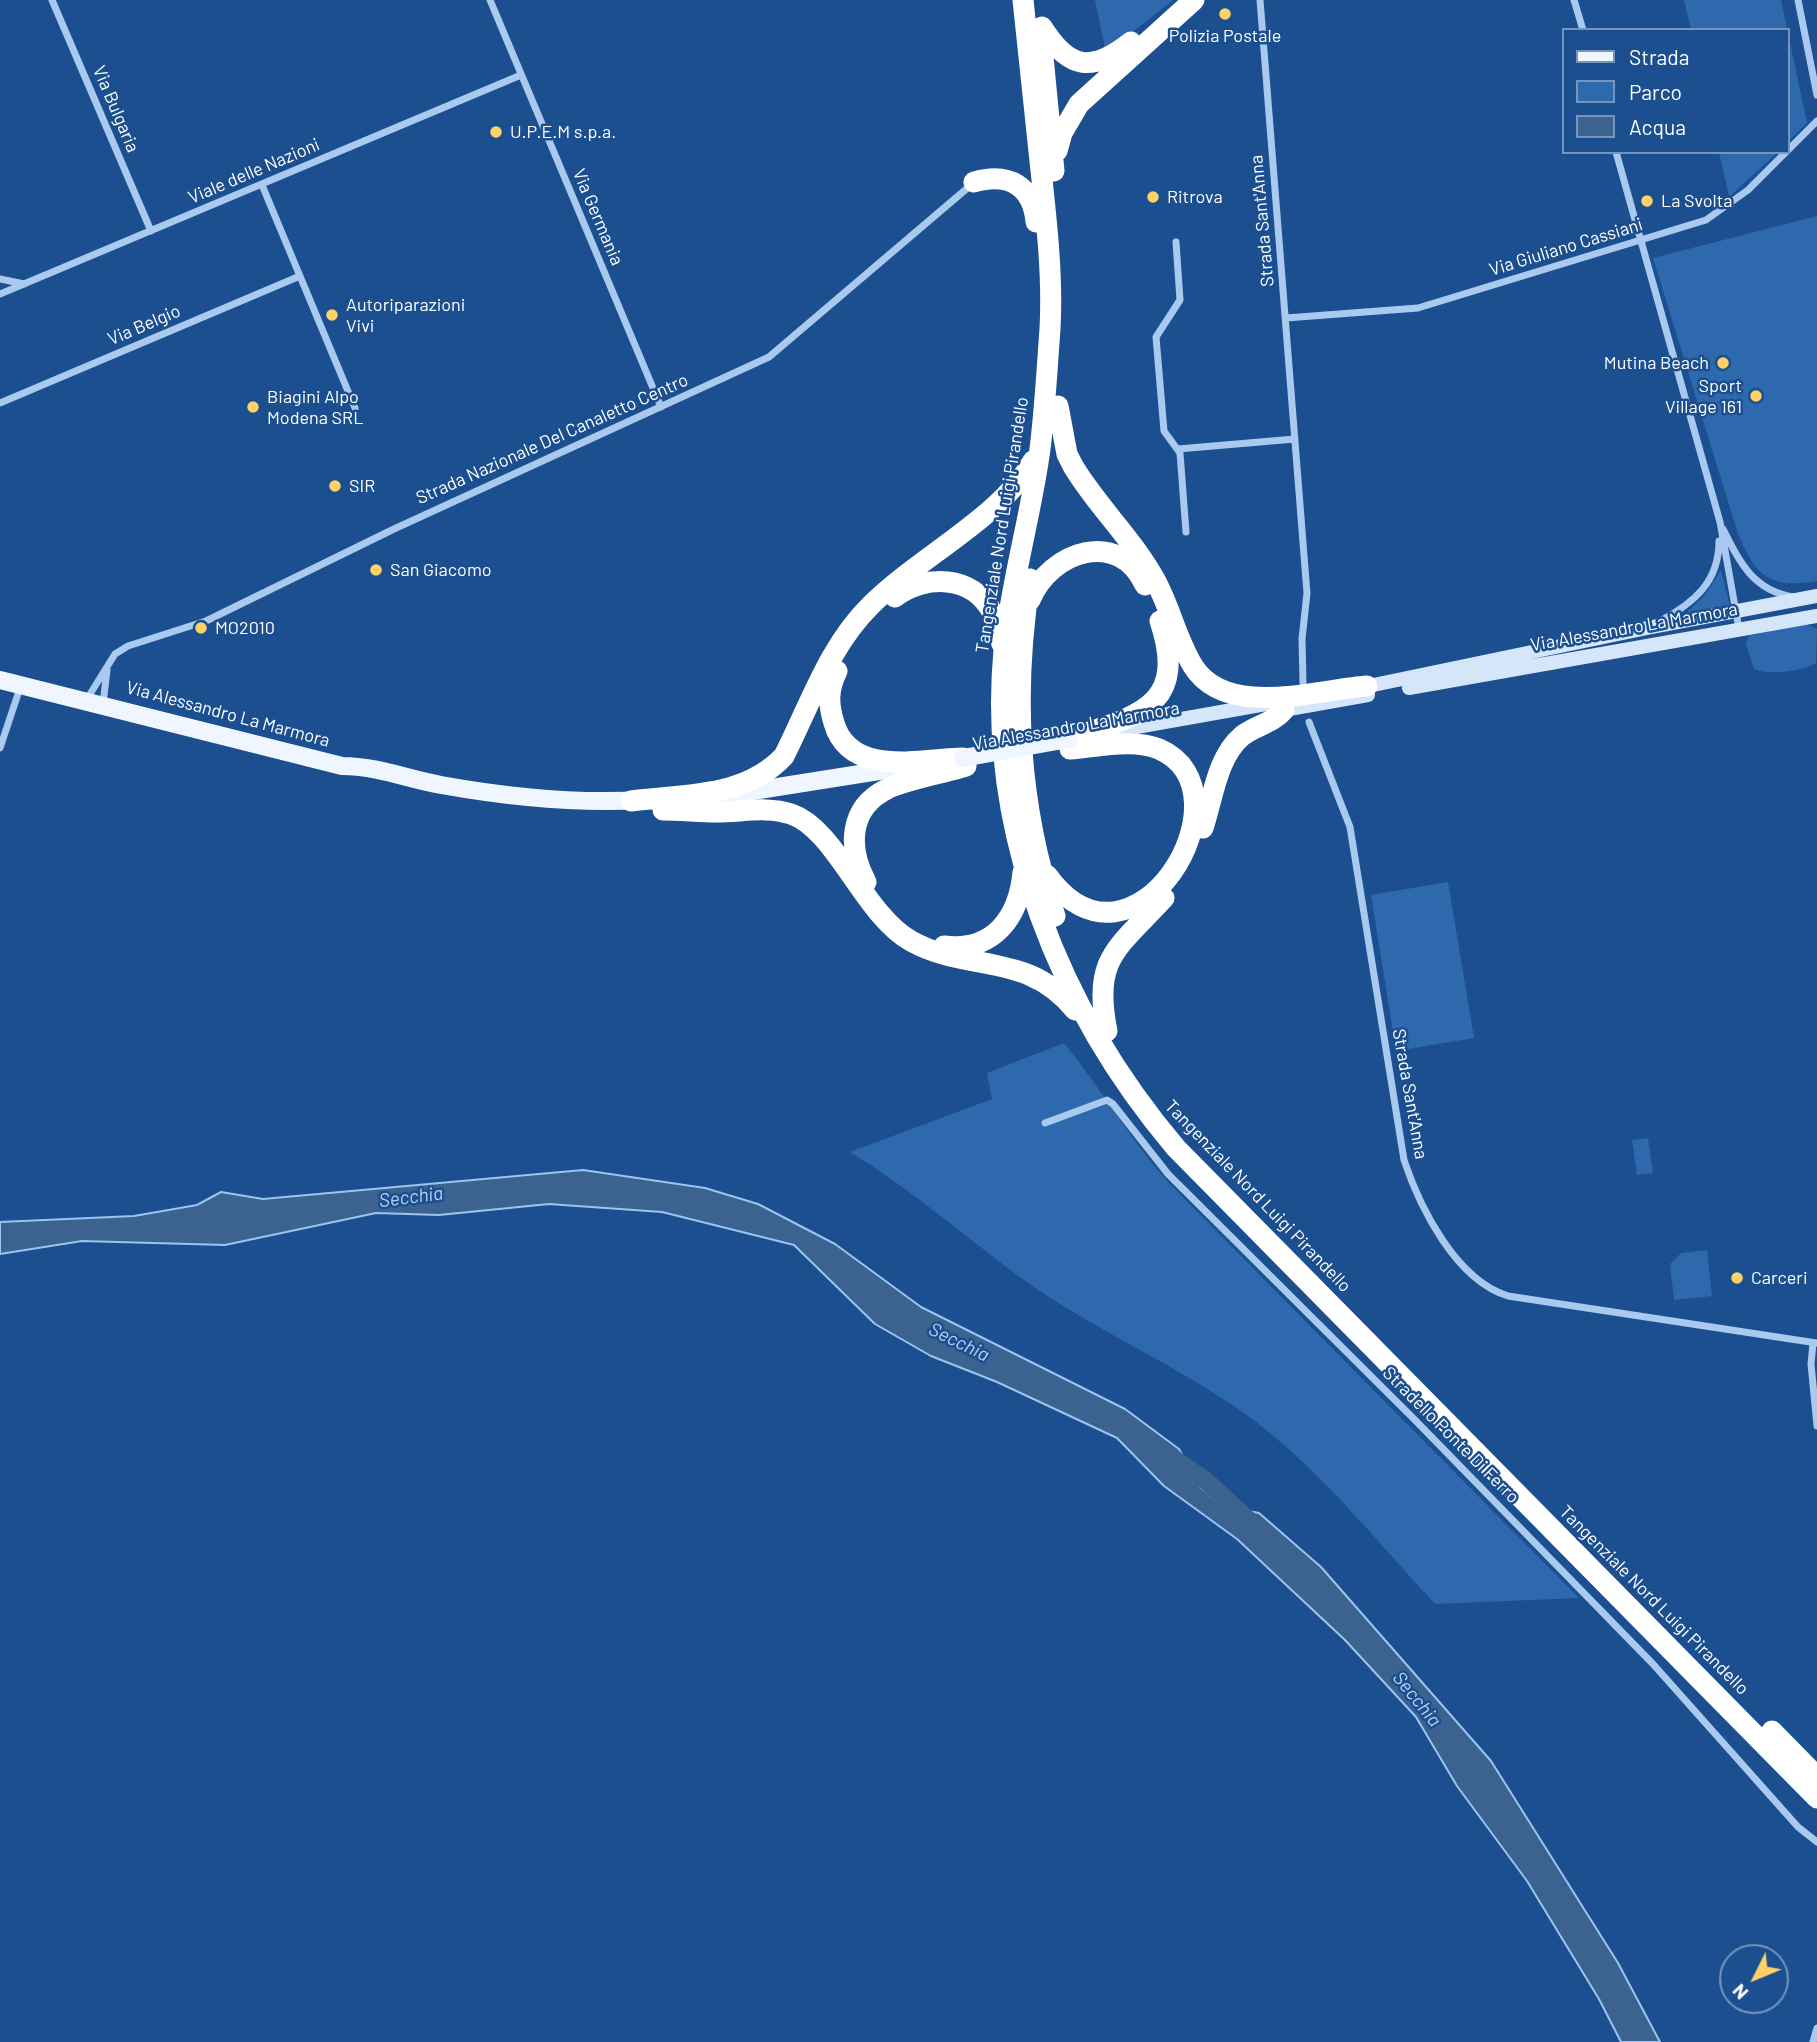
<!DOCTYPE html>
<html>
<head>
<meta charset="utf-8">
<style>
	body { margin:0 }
	#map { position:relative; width:1817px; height:2042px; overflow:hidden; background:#1b4f8f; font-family:Barlow,sans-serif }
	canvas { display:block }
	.legend { position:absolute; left:1562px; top:28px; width:228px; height:126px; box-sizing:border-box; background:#1b4f8f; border:2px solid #7695bc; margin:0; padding:9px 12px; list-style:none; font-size:21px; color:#fff }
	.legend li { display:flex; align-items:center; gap:14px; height:35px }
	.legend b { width:35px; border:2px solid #7695bc }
	.north { position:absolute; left:1719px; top:1944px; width:70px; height:70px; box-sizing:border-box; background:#1b4f8f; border:2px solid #7695bc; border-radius:50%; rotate:227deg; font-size:19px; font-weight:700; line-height:28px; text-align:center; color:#fff }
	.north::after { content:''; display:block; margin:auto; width:24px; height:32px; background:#ffd166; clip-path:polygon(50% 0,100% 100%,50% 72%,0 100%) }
</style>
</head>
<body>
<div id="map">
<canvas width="1817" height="2042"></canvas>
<ul class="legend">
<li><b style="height:9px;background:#f0f6ff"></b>Strada</li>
<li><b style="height:19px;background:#2e69ad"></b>Parco</li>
<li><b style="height:19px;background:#3c6290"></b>Acqua</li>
</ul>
<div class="north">N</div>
</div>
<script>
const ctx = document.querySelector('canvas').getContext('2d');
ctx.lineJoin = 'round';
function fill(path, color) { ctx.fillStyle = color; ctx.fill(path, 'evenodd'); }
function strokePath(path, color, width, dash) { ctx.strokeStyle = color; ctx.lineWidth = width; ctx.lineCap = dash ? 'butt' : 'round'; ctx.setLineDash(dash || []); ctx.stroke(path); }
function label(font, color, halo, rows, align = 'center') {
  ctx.font = font + ' Barlow,sans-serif'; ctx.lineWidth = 5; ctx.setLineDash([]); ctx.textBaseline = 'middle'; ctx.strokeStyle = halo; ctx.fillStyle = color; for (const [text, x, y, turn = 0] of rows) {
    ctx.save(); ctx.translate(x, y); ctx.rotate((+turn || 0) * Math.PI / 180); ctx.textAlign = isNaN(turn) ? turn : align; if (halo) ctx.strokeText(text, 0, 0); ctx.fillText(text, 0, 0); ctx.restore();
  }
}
fill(new Path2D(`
	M1095,0H1173L1106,53Z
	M1684,0H1781L1807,123L1787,143V30H1691Z
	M1719,152H1778L1729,197Z
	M1817,216V581C1770,589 1756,577 1738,534L1653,258Z
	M1721,570L1730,606L1685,614L1705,595Z
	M1804,623L1817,629L1816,663C1801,671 1770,676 1754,669L1746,644L1749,636Z
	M1448,882L1474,1038L1396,1051L1371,895Z
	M1064,1043C1101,1088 1129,1138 1168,1182L1579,1598L1435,1604C1374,1538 1316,1465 1244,1413C1173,1363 1092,1329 1021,1278C964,1236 911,1189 850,1152L992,1099L987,1073Z
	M1648,1138L1653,1173L1637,1175L1632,1140Z
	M1707,1250L1712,1296L1674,1300L1670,1264L1681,1253Z`), '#2e69ad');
const water = new Path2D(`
	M583,1170L705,1188L758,1204L835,1244L921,1307L1125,1409L1179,1449L1200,1487L1222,1506L1259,1513L1321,1567L1491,1761L1618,1963L1660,2042H1621L1599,1999L1527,1881L1457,1786L1416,1717L1345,1640L1237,1539L1164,1486L1117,1438L997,1382L931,1356L875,1324L794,1245L662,1212L549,1204L439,1215L376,1213L225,1245L82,1241L0,1254V1222L134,1216L197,1205L221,1192L263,1199Z`);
fill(water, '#3c6290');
strokePath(water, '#9cc4f0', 2);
strokePath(new Path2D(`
	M1173,1458L1206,1481L1254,1525`), '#3c6290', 18);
strokePath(new Path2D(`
	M52,0L151,231
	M490,0L661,407
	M1260,0L1307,593L1302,639L1303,683
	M1574,0L1583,30
	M1798,0L1817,95
	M1616,152L1720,522L1739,629
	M262,185L355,408
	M1176,242L1180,300L1156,337L1164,431L1180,453L1186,532
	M0,279L24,284
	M0,294L521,75
	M1286,318L1418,308L1706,220L1748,190L1817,121
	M0,403L300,276
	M1178,449L1295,439
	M1723,529C1740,563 1753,590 1793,597
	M1660,621C1694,603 1719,582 1719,541
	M87,699L115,654L128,646L206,621L394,529L769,357L971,185
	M103,704L107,670
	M1309,722L1350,827L1404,1160C1420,1208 1456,1280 1508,1296L1817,1343
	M0,748L21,685
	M1045,1123L1107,1100L1113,1104L1168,1174L1414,1419L1653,1664L1798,1827L1817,1842
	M1813,1343L1811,1364L1817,1426
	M1813,2042L1817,2028`), '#a9c9ee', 7);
strokePath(new Path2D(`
	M1359,688L1647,628L1817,596
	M1409,688L1817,616
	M1278,711L1368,695
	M1114,731L1266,704`), '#d6e6fa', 14);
strokePath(new Path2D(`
	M0,680L342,766C376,766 408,779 441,785C508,797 577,804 644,800
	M721,796L904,767`), '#f0f6ff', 18);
strokePath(new Path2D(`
	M1023,0C1029,54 1034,108 1040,161C1046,217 1053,273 1050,329C1047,369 1045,409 1040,449C1031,516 1011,582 1004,650C987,831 1060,1011 1176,1148L1817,1798
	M1042,27C1069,70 1092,73 1131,42
	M1041,36L1054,171
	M1057,151L1062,133L1079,104L1194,0
	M974,182C1009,172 1033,186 1036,222
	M1058,406L1067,454L1073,466C1097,506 1131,537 1154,578C1170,606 1176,638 1193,666C1226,719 1315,690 1367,686
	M1030,579C1012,695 1018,805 1055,916
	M895,597C925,574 973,575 992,612C997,622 999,634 1002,644
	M1030,600C1050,551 1119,528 1145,585
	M837,671C828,689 828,704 834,723C850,778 921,759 963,758
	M1068,739C1136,716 1189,708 1160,621
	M631,801C685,794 745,798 784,756C810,705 829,646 871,605C919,557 1000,518 1033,461
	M663,810C681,810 699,812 717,812C742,812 767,806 791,814C836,829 864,915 911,941C968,973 1028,951 1075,1010
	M1203,828C1213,798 1217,757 1242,736C1256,725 1272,724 1284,710
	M1047,875C1133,995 1256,791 1159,749C1133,738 1097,747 1070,749
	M866,882C848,849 848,808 887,789C904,780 945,773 966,766
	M944,946C993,952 1019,918 1023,872
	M1107,1031C1092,958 1118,948 1164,898
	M1772,1731L1817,1777`), '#fff', 21);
strokePath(new Path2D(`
	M963,758L1068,739`), '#f0f6ff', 18);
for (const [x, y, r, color] of [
	[1225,14,7,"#ffd166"],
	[496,132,7,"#ffd166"],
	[1153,197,7,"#ffd166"],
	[1647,201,7,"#ffd166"],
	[332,315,7,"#ffd166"],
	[1723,363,7,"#ffd166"],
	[1756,396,7,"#ffd166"],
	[253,407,7,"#ffd166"],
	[335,486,7,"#ffd166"],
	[376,570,7,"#ffd166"],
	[201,628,7,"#ffd166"],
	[1737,1278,7,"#ffd166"]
]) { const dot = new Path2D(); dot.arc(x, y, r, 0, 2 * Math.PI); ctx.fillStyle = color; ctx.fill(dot); strokePath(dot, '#1b4f8f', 2.5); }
label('18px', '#fff', '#1b4f8f', [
	["Polizia Postale",1225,36,"center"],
	["U.P.E.M s.p.a.",510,132],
	["Ritrova",1167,197],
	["La Svolta",1661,201],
	["Autoriparazioni",346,305],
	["Vivi",346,326],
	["Mutina Beach",1709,363,"right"],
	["Sport",1742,386,"right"],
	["Village 161",1742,407,"right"],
	["Biagini Alpo",267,397],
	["Modena SRL",267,418],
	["SIR",349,486],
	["San Giacomo",390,570],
	["MO2010",215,628],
	["Carceri",1751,1278]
], 'left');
label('18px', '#fff', '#1b4f8f', [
	["Via Bulgaria",116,109,67],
	["Viale delle Nazioni",254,171,-23],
	["Via Germania",598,217,67],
	["Strada Sant'Anna",1262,221,-95],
	["Via Giuliano Cassiani",1566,247,-17],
	["Via Belgio",144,325,-23],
	["Strada Nazionale Del Canaletto Centro",552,439,-24],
	["Tangenziale Nord Luigi Pirandello",1002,525,-81],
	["Via Alessandro La Marmora",1634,627,-10],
	["Via Alessandro La Marmora",228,714,15],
	["Via Alessandro La Marmora",1076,726,-10],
	["Strada Sant'Anna",1410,1094,80],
	["Tangenziale Nord Luigi Pirandello",1258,1196,46],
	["Stradello Ponte Di Ferro",1451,1435,45],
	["Tangenziale Nord Luigi Pirandello",1654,1600,45]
]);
label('italic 19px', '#b5d3f5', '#1b4f8f', [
	["Secchia",411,1197,-7],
	["Secchia",959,1342,26],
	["Secchia",1417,1699,51]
]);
</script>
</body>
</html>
